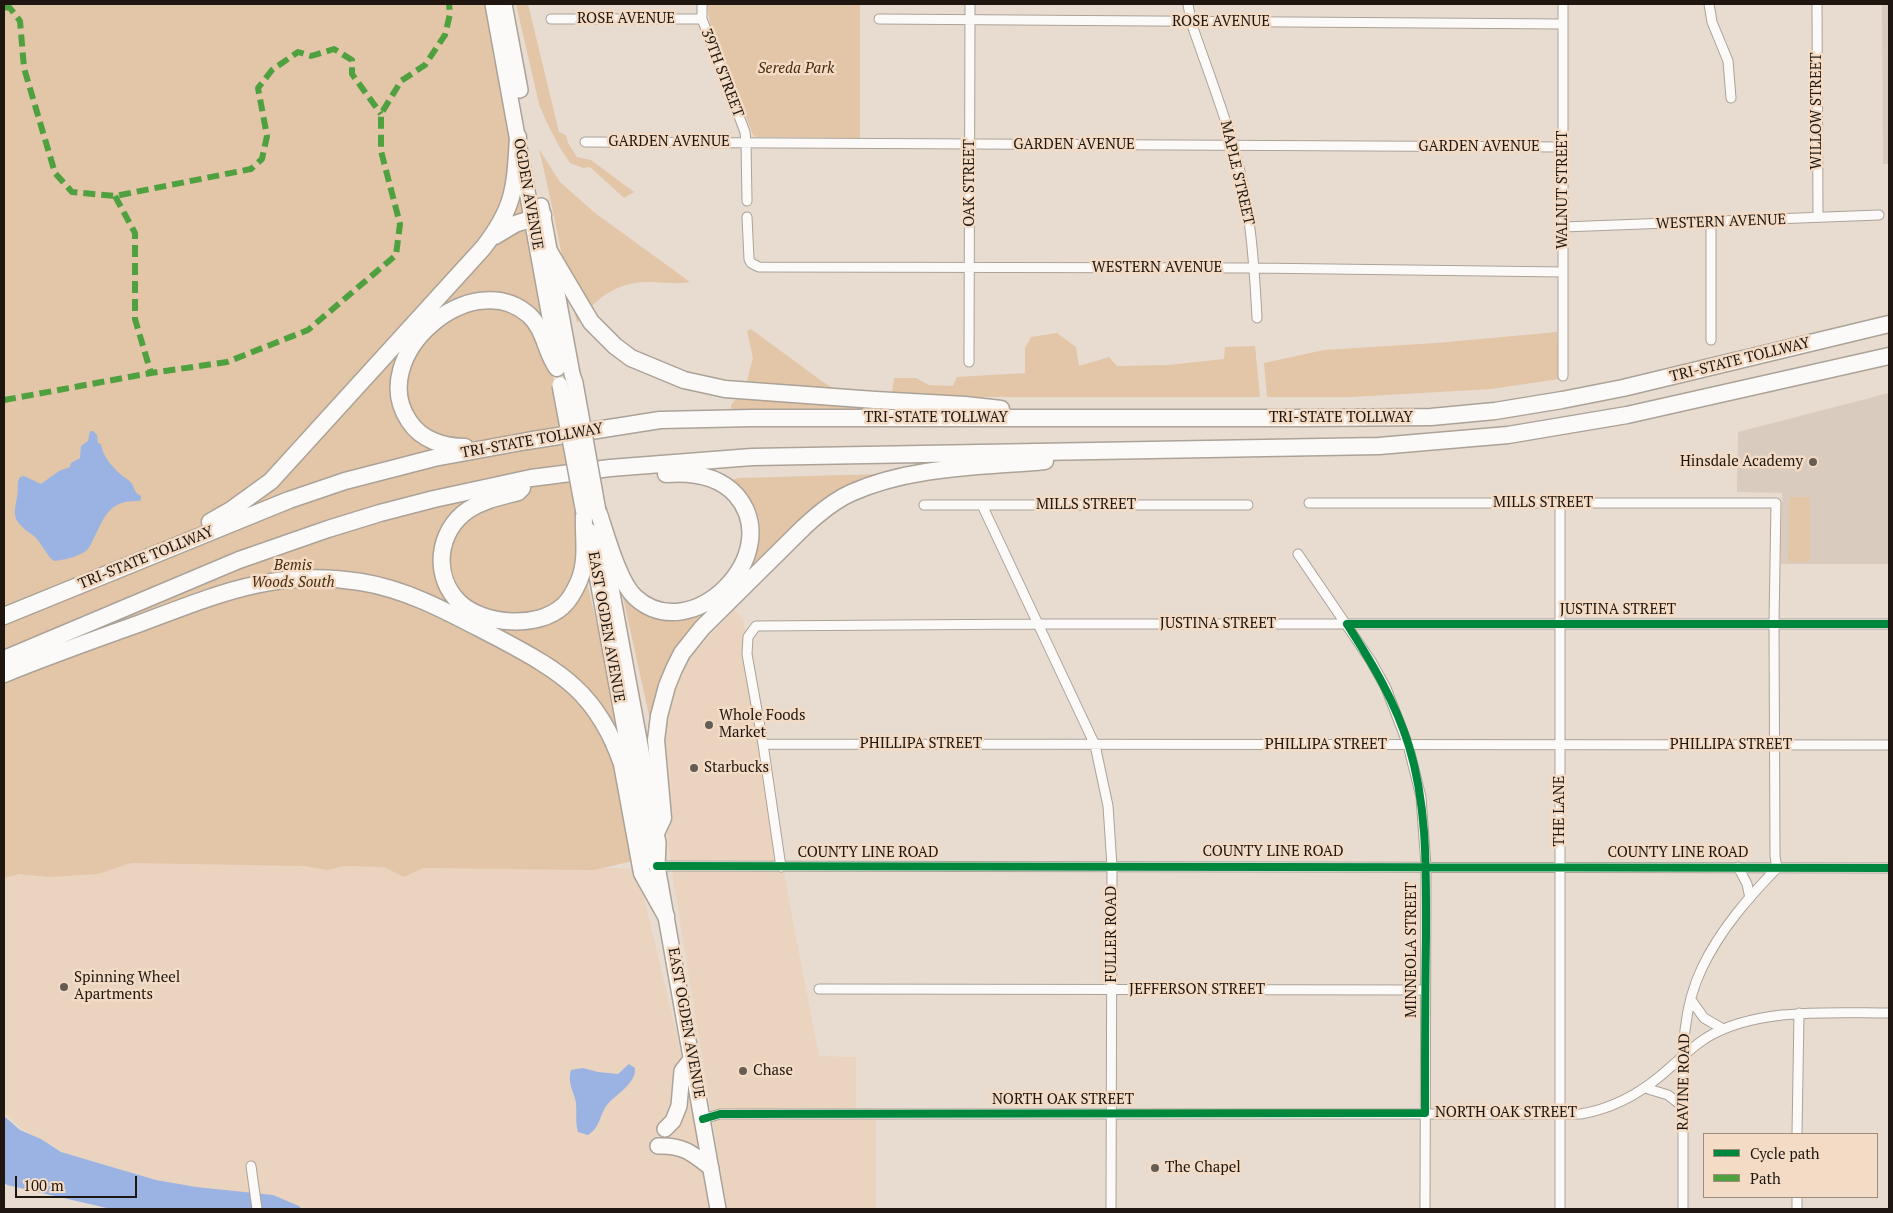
<!DOCTYPE html>
<html>
<head>
<meta charset="utf-8">
<style>
	body { margin:0 }
	#map { position:relative; width:1893px; height:1213px; overflow:hidden; background:#e8dcd0; font-family:"PT Serif",serif }
	canvas { display:block }
	.frame { position:absolute; inset:0; border:5px solid #1f170f; pointer-events:none }
	.legend { position:absolute; left:1703px; top:1133px; width:175px; height:65px; box-sizing:border-box; background:#f3dbc5; border:1px solid #9e8d7c; margin:0; padding:6px 9px; list-style:none; font-size:15px; color:#1f170f }
	.legend li { display:flex; align-items:center; gap:10px; height:25px }
	.legend b { width:25px; border:1px solid #9e8d7c }
	.scale { position:absolute; left:15px; top:1176px; width:122px; height:22px; box-sizing:border-box; border:2px solid #1f170f; border-top:0; padding-left:6px; font-size:15px; line-height:18px; white-space:nowrap; color:#1f170f; -webkit-text-stroke:4px #f3dbc5; paint-order:stroke }
</style>
</head>
<body>
<div id="map">
<canvas width="1893" height="1213"></canvas>
<div class="frame"></div>
<ul class="legend">
<li><b style="height:6px;background:#00873e"></b>Cycle path</li>
<li><b style="height:6px;background:#4fa13f"></b>Path</li>
</ul>
<div class="scale">100 m</div>
</div>
<script>
const ctx = document.querySelector('canvas').getContext('2d');
ctx.lineJoin = 'round';
function fill(path, color) { ctx.fillStyle = color; ctx.fill(path, 'evenodd'); }
function strokePath(path, color, width, dash) { ctx.strokeStyle = color; ctx.lineWidth = width; ctx.lineCap = dash ? 'butt' : 'round'; ctx.setLineDash(dash || []); ctx.stroke(path); }
function label(font, color, halo, rows, align = 'center') {
  ctx.font = font + ' "PT Serif",serif'; ctx.lineWidth = 5; ctx.setLineDash([]); ctx.textBaseline = 'middle'; ctx.strokeStyle = halo; ctx.fillStyle = color; for (const [text, x, y, turn = 0] of rows) {
    ctx.save(); ctx.translate(x, y); ctx.rotate((+turn || 0) * Math.PI / 180); ctx.textAlign = isNaN(turn) ? turn : align; if (halo) ctx.strokeText(text, 0, 0); ctx.fillText(text, 0, 0); ctx.restore();
  }
}
fill(new Path2D(`
	M734,610L743,618L787,890L819,1056L856,1057V1110H876V1209H727L669,854L664,794V742L673,694L690,657Z
	M4,861L570,866L637,869L690,1089L711,1209H302L299,1206L156,1180L61,1152L22,1129L4,1113Z`), '#ead4bf');
fill(new Path2D(`
	M1882,4H1889V164H1883Z
	M1889,393V564H1781L1782,493L1737,492L1738,432Z`), '#d9cbbd');
fill(new Path2D(`
	M4,4H488L581,535L588,587L603,650L617,729L633,861L594,870L423,868L404,877L384,867L343,866L327,870L305,866L131,863L98,874L49,877L19,874L4,878Z
	M516,4H528L559,132L566,135L568,143L577,157L591,160L634,192L624,198L590,167L583,168L570,163L560,148L546,121L539,104Z
	M707,4H860V138L757,137L753,135L710,24Z
	M539,149L560,182L595,213L690,282C676,285 662,282 648,282C615,282 596,299 577,323C563,265 553,207 539,149Z
	M751,329L823,382L864,406L896,415H732L731,405L745,388L753,358L747,331Z
	M1557,332L1559,379L1491,389L1352,397H1267L1264,363L1324,350L1436,343Z
	M1057,333L1076,347L1079,366L1109,357L1117,366L1168,365L1224,359L1225,347L1255,346L1260,397H907L892,393L894,378H916L929,385L953,386L957,377L1025,373V348L1031,337Z
	M883,474L803,520L754,563C765,524 763,507 731,480L739,478Z
	M1789,497H1810V562H1788Z
	M623,597L635,610L651,617L677,622L698,616L701,619L652,729Z`), '#e3c5a7');
fill(new Path2D(`
	M90,431H93L97,435L98,443L101,444C103,457 111,465 120,474C124,478 129,479 132,484C135,489 135,494 141,496V499L140,501C111,500 106,513 95,536C92,541 91,546 87,550C78,557 64,560 54,561C45,554 42,543 34,536C32,534 29,533 27,531C12,519 14,514 17,497C19,490 16,483 20,477L24,476L41,484L59,471L70,467L71,463L80,458L81,446L88,441Z
	M629,1064L635,1068C636,1084 617,1093 607,1105C600,1114 600,1128 588,1135L578,1132C575,1122 577,1113 576,1103C574,1091 567,1084 571,1070L583,1068L598,1072L618,1074Z
	M4,1116L20,1130L41,1139L61,1152L156,1180L196,1187L273,1195L299,1206L302,1209H111L7,1185L4,1183Z`), '#9ab3e3');
const street = new Path2D(`
	M702,4V19L745,132L746,142L747,201
	M1188,4L1191,22C1205,63 1221,104 1233,145C1250,201 1254,260 1257,318
	M1563,4V376
	M1709,4L1712,22L1728,61L1731,98
	M1817,4L1818,217
	M551,19H702
	M879,19L1563,24
	M585,142L1563,147
	M747,217L749,259L751,263L759,267L1254,268L1563,272
	M1711,223V340
	M1563,227L1879,215
	M969,362L970,4
	M1309,503H1776L1774,623L1775,856L1777,868C1748,898 1720,930 1702,968C1681,1011 1683,1057 1683,1103C1683,1138 1683,1174 1683,1209
	M924,505H1248
	M982,505L1095,745L1108,806L1112,866L1111,1209
	M1298,554L1371,661L1386,688L1408,745L1421,797L1426,866L1425,1209
	M763,744L1889,745
	M657,866L1889,868
	M781,867L763,744L747,654L748,637L756,626L1038,624H1889
	M1738,867L1747,884L1750,898
	M819,989L1425,990
	M1691,1000L1704,1018L1723,1029
	M1645,1088L1668,1095L1683,1107
	M703,1119L720,1114H1581C1610,1109 1637,1095 1659,1077C1675,1064 1689,1049 1706,1038C1757,1007 1832,1013 1889,1013
	M1797,1134L1799,1013
	M251,1166L257,1209
	M1560,1209V503
	M1797,1209V1197`);
const primary = new Path2D(`
	M493,4L557,356V366
	M504,4L520,90
	M541,206L572,374L575,383
	M589,531L647,851L657,866
	M602,539L658,843L657,866L718,1209
	M665,1129L673,1121L679,1106L682,1071L692,1058
	M658,1146C683,1145 692,1153 711,1168`);
const highway = new Path2D(`
	M495,236L515,224L543,215
	M549,251L591,322L615,346L631,358L684,380L725,389L875,400L965,405L1001,409
	M465,447C444,447 421,440 409,421C365,356 472,264 529,315C545,330 545,351 557,368
	M522,488L518,492C500,497 483,500 468,510C437,531 432,577 460,603C484,625 538,629 563,606C570,600 575,590 579,581C588,559 583,537 584,513
	M598,511C606,534 618,581 635,597C691,649 787,554 736,495C718,475 691,472 666,474
	M210,522L231,510L271,481L483,248C515,207 515,187 518,137
	M4,616L289,500L345,481L434,458L527,441L660,420L752,418H1303L1431,417L1495,411L1562,400L1623,388L1889,324
	M4,659L239,560L328,529L380,513L434,499L531,478L610,468L752,457L1379,446L1508,435L1627,415L1889,356
	M4,674C48,656 93,640 138,624C216,595 275,568 361,582C411,590 455,616 500,639C562,672 598,694 622,764L642,873L666,916
	M656,833L663,818L656,740L659,716L667,686L674,669L682,653L702,628L804,527C818,514 833,501 851,493C911,466 981,467 1045,461`);
strokePath(street, '#aba298', 11);
strokePath(primary, '#aba298', 18);
strokePath(highway, '#aba298', 19);
strokePath(street, '#fcfaf8', 9);
strokePath(primary, '#fcfaf8', 15);
strokePath(highway, '#fcfaf8', 16);
const primaryBridge = new Path2D(`
	M575,383L598,511
	M560,385L584,513`);
strokePath(primaryBridge, '#aba298', 18, []);
strokePath(primaryBridge, '#fcfaf8', 15);
strokePath(new Path2D(`
	M4,7L10,8L20,21L24,68L55,173L72,192L115,196L251,169L262,159L267,136L258,88L272,70L298,52L311,56L334,49L352,60V74L381,114
	M115,196L135,233V319L151,373
	M4,400L151,373L227,362L308,330L396,255L400,224L381,151V114L401,81L425,65L445,35L450,14L449,4`), '#4fa13f', 6, [12, 6]);
strokePath(new Path2D(`
	M1347,624H1889
	M657,866L1889,868
	M703,1119L720,1114L1425,1113C1425,1055 1425,997 1426,938C1426,873 1428,809 1409,746C1395,701 1372,663 1347,624`), '#00873e', 8);
for (const [x, y, r, color] of [
	[1813,462,5,"#655c53"],
	[709,725,5,"#655c53"],
	[694,768,5,"#655c53"],
	[64,987,5,"#655c53"],
	[743,1071,5,"#655c53"],
	[1155,1168,5,"#655c53"]
]) { const dot = new Path2D(); dot.arc(x, y, r, 0, 2 * Math.PI); ctx.fillStyle = color; ctx.fill(dot); strokePath(dot, '#f3dbc5', 2); }
label('15px', '#1f170f', '#f3dbc5', [
	["ROSE AVENUE",626,19],
	["ROSE AVENUE",1221,22],
	["39TH STREET",722,73,69],
	["WILLOW STREET",1817,111,-90],
	["GARDEN AVENUE",669,142],
	["GARDEN AVENUE",1074,145],
	["GARDEN AVENUE",1479,147],
	["MAPLE STREET",1237,173,77],
	["OAK STREET",970,183,-90],
	["WALNUT STREET",1563,190,-90],
	["OGDEN AVENUE",528,194,80],
	["WESTERN AVENUE",1721,222,-2],
	["WESTERN AVENUE",1157,268],
	["TRI-STATE TOLLWAY",1740,360,-14],
	["TRI-STATE TOLLWAY",936,418],
	["TRI-STATE TOLLWAY",1341,418],
	["TRI-STATE TOLLWAY",532,441,-10],
	["MILLS STREET",1543,503],
	["MILLS STREET",1086,505],
	["TRI-STATE TOLLWAY",146,558,-22],
	["JUSTINA STREET",1618,610],
	["JUSTINA STREET",1218,624],
	["EAST OGDEN AVENUE",606,627,80],
	["PHILLIPA STREET",921,744],
	["PHILLIPA STREET",1326,745],
	["PHILLIPA STREET",1731,745],
	["THE LANE",1560,811,-90],
	["COUNTY LINE ROAD",1273,852],
	["COUNTY LINE ROAD",868,853],
	["COUNTY LINE ROAD",1678,853],
	["FULLER ROAD",1112,934,-90],
	["MINNEOLA STREET",1412,950,-90],
	["JEFFERSON STREET",1197,990],
	["EAST OGDEN AVENUE",686,1023,80],
	["RAVINE ROAD",1684,1082,-89],
	["NORTH OAK STREET",1063,1100],
	["NORTH OAK STREET",1506,1113]
]);
label('italic 15px', '#462b0c', '#f3dbc5', [
	["Sereda Park",796,69],
	["Bemis",293,566],
	["Woods South",293,583]
]);
label('15px', '#1f170f', '#f3dbc5', [
	["Hinsdale Academy",1803,462,"right"],
	["Whole Foods",719,716],
	["Market",719,733],
	["Starbucks",704,768],
	["Spinning Wheel",74,978],
	["Apartments",74,995],
	["Chase",753,1071],
	["The Chapel",1165,1168]
], 'left');
</script>
</body>
</html>
